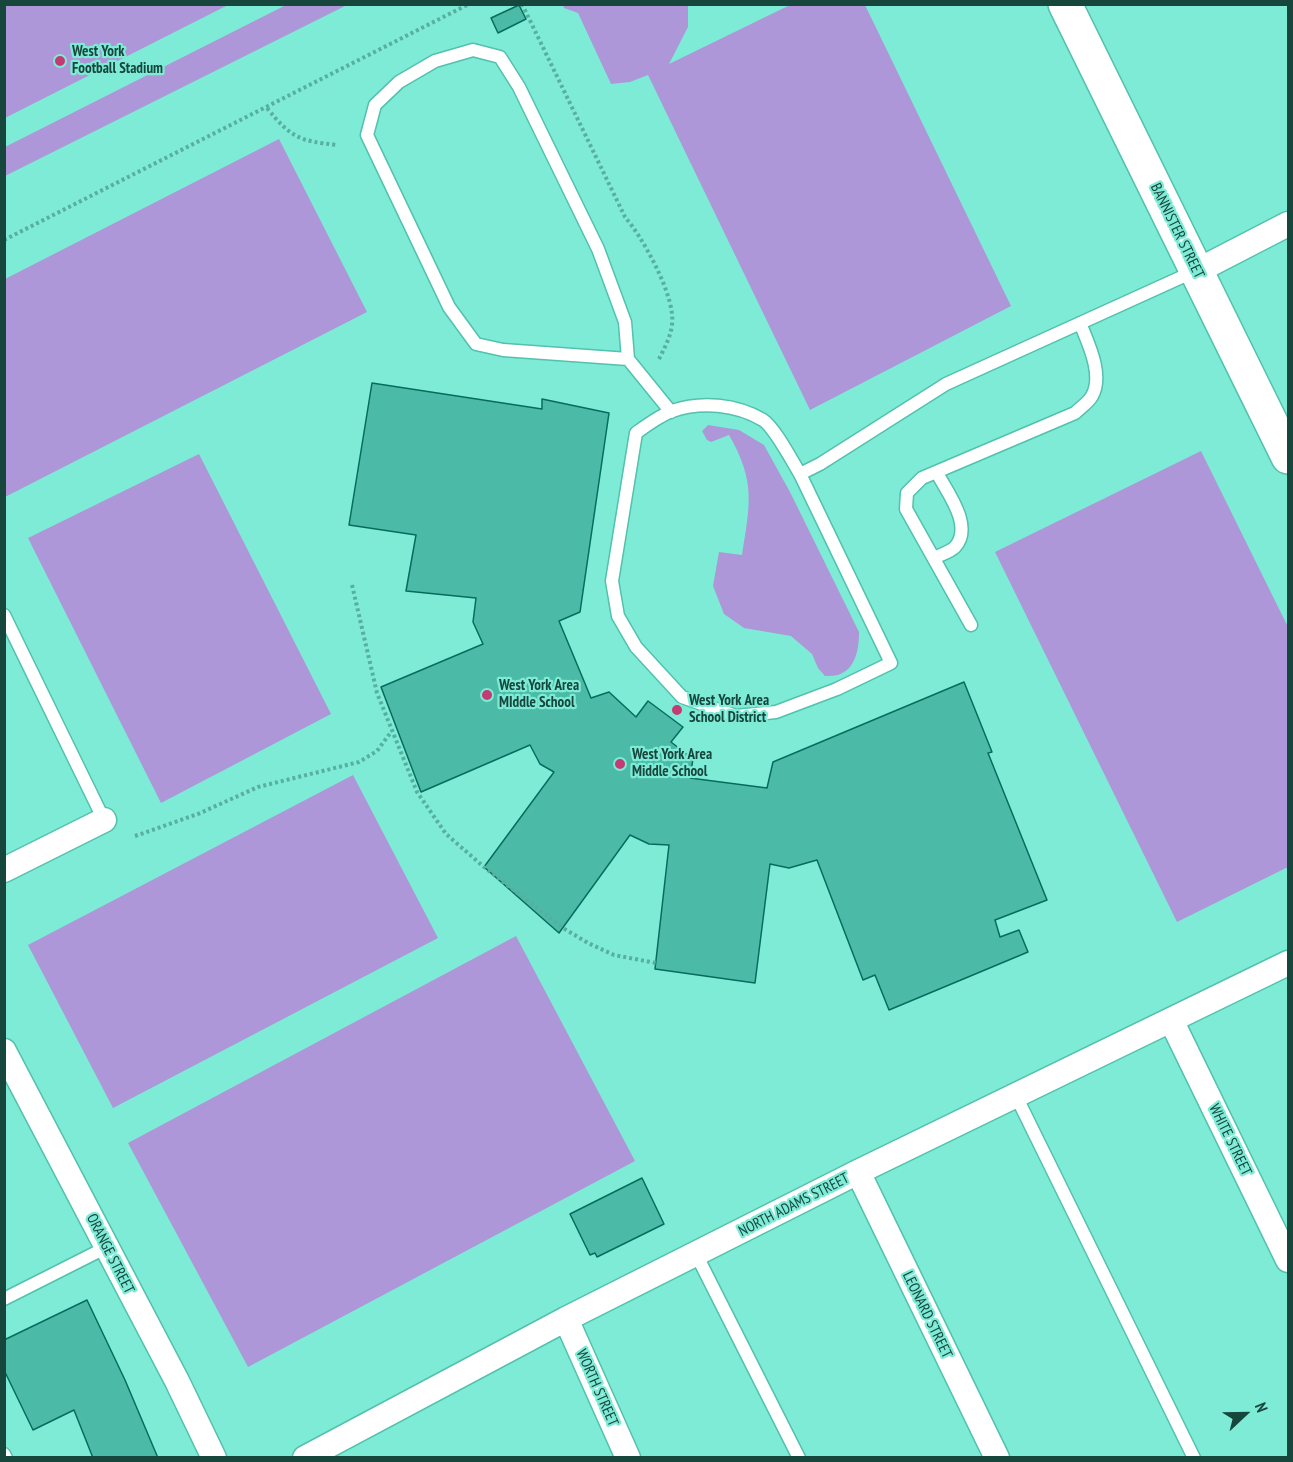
<!DOCTYPE html>
<html>
<head>
<meta charset="utf-8">
<style>
	body { margin:0 }
	#map { position:relative; width:1293px; height:1462px; overflow:hidden; background:#7eebd6; font-family:"PT Sans Narrow",sans-serif }
	canvas { display:block }
	.frame { position:absolute; inset:0; border:6px solid #17463d; pointer-events:none }
	.north { position:absolute; left:1215px; top:1384px; width:60px; height:60px; -webkit-text-stroke:4px #7eebd6; paint-order:stroke; rotate:68deg; font-size:16px; font-weight:700; line-height:24px; text-align:center; color:#17463d }
	.north::after { content:''; display:block; margin:auto; width:21px; height:27px; background:#17463d; clip-path:polygon(50% 0,100% 100%,50% 72%,0 100%) }
</style>
</head>
<body>
<div id="map">
<canvas width="1293" height="1462"></canvas>
<div class="frame"></div>
<div class="north">N</div>
</div>
<script>
const ctx = document.querySelector('canvas').getContext('2d');
ctx.lineJoin = 'round';
function fill(path, color) { ctx.fillStyle = color; ctx.fill(path, 'evenodd'); }
function strokePath(path, color, width, dash) { ctx.strokeStyle = color; ctx.lineWidth = width; ctx.lineCap = dash ? 'butt' : 'round'; ctx.setLineDash(dash || []); ctx.stroke(path); }
function label(font, color, halo, rows, align = 'center') {
  ctx.font = font + ' "PT Sans Narrow",sans-serif'; ctx.lineWidth = 4.5; ctx.setLineDash([]); ctx.textBaseline = 'middle'; ctx.strokeStyle = halo; ctx.fillStyle = color; for (const [text, x, y, turn = 0] of rows) {
    ctx.save(); ctx.translate(x, y); ctx.rotate((+turn || 0) * Math.PI / 180); ctx.textAlign = isNaN(turn) ? turn : align; if (halo) ctx.strokeText(text, 0, 0); ctx.fillText(text, 0, 0); ctx.restore();
  }
}
fill(new Path2D(`
	M5,4H228V5L5,118Z
	M286,5H347L5,176V147Z
	M563,5H688V27L669,64L790,5H865L1011,306L810,410L648,75L630,82L611,84L578,13L564,8Z
	M279,139L367,312L5,497V279Z
	M708,425L739,430L764,445L790,492L859,632C859,655 853,678 825,676L818,668L812,654L791,636L744,628L724,614L713,586L719,552L742,555C750,504 756,482 729,435L711,442L707,440L702,431Z
	M1201,451L1288,627V867L1177,922L995,552Z
	M199,454L331,714L161,803L28,538Z
	M353,775L438,938L113,1108L28,945Z
	M516,936L635,1161L248,1367L128,1143Z`), '#ad97d8');
const building = new Path2D(`
	M519,5L526,19L498,33L491,18Z
	M372,383L542,409V399L609,413L580,612L559,621L591,698L609,692L636,717L648,701L683,727L671,742L693,759L690,778L767,788L773,762L964,682L992,752L988,753L1047,900L995,920L1000,937L1019,930L1028,952L889,1010L875,975L863,980L817,860L789,868L770,864L755,983L655,969L669,845L649,844L630,835L559,933L484,867L554,772L540,764L530,745L421,792L381,687L483,644L473,622L476,598L406,591L416,535L349,525Z
	M642,1178L664,1224L597,1257L595,1253L590,1255L570,1214Z
	M87,1300L125,1380L158,1458H93L74,1410L33,1430L4,1370V1340Z`);
fill(building, '#4bbba7');
strokePath(building, '#076c5e', 1.5);
const lane = new Path2D(`
	M628,359L625,322L598,249L519,87L500,57L473,50L435,61L399,82L375,105L367,135L449,307L476,344L503,350L628,359L671,412
	M800,474L891,663L837,689L776,712L736,716L682,697L636,647L618,616L612,581L636,433C647,425 659,416 672,411C701,401 736,404 763,420C775,428 792,461 800,474L820,464L946,384L1195,271
	M934,558C940,555 950,552 955,547C974,526 947,492 937,473
	M4,615L104,820
	M971,625L906,509L907,493L922,478L1075,413C1080,408 1089,402 1092,396C1104,375 1088,343 1080,323
	M1016,1096L1194,1458
	M696,1254L799,1458
	M4,1299L107,1247
	M4,1454L6,1458`);
const street = new Path2D(`
	M1197,271L1288,224
	M4,870L104,820
	M1171,1020L1288,1260
	M4,1051L177,1381L214,1458
	M858,1172L997,1458
	M566,1319L628,1458
	M305,1458L566,1319L858,1172L1288,963`);
const secondary = new Path2D(`
	M1065,4L1288,457`);
strokePath(lane, '#52c1ad', 15);
strokePath(street, '#52c1ad', 27);
strokePath(secondary, '#52c1ad', 36);
strokePath(new Path2D(`
	M522,4L625,217C643,238 669,286 672,314C674,331 666,345 659,359
	M267,108C291,138 300,141 337,145
	M4,240L469,4
	M352,585L377,693L417,792L446,834L484,867L563,928L588,943L614,955L656,963
	M135,836L198,814L258,787L359,762L377,751L391,732`), '#58af9e', 4, [3, 3]);
strokePath(lane, '#fff', 12);
strokePath(street, '#fff', 24);
strokePath(secondary, '#fff', 33);
for (const [x, y, r, color] of [
	[60,61,6,"#c43a73"],
	[487,695,6,"#c43a73"],
	[677,710,6,"#c43a73"],
	[620,764,6,"#c43a73"]
]) { const dot = new Path2D(); dot.arc(x, y, r, 0, 2 * Math.PI); ctx.fillStyle = color; ctx.fill(dot); strokePath(dot, '#7eebd6', 2); }
label('bold 15px', '#17463d', '#7eebd6', [
	["West York",72,52],
	["Football Stadium",72,69],
	["West York Area",499,686],
	["MIddle School",499,703],
	["West York Area",689,701],
	["School District",689,718],
	["West York Area",632,755],
	["Middle School",632,772]
], 'left');
label('15px', '#17463d', '#7eebd6', [
	["BANNISTER STREET",1177,231,64],
	["WHITE STREET",1230,1140,64],
	["NORTH ADAMS STREET",794,1205,-27],
	["ORANGE STREET",110,1254,63],
	["LEONARD STREET",927,1315,64],
	["WORTH STREET",597,1388,66]
]);
</script>
</body>
</html>
